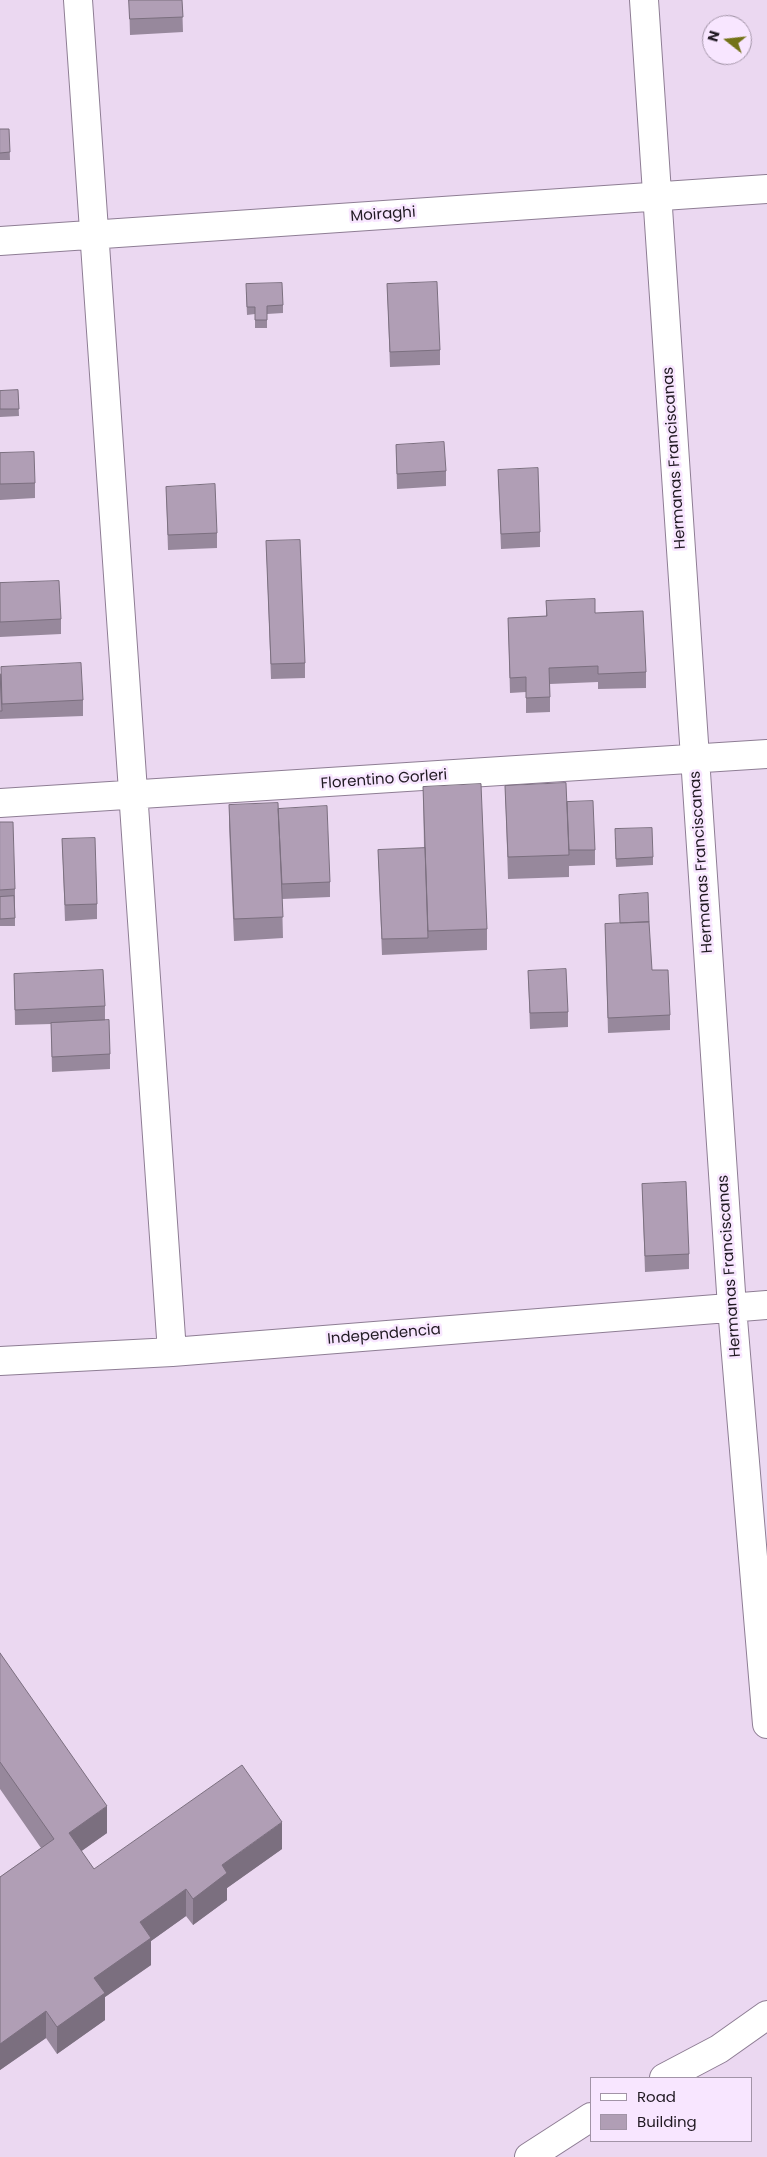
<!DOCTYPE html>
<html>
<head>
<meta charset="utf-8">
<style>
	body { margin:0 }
	#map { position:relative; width:767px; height:2157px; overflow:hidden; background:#ebd8f1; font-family:Poppins,sans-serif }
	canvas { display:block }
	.legend { position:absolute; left:590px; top:2077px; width:162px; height:65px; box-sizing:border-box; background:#f8e6ff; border:1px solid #a294a7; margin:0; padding:6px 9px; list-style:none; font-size:15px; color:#211a23 }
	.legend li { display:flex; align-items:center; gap:10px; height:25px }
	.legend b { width:25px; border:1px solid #a294a7 }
	.north { position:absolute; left:702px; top:15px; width:50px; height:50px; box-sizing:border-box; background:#f8e6ff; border:1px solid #a294a7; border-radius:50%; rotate:286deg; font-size:14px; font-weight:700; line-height:20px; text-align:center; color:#211a23 }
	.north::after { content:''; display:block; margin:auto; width:18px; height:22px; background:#737217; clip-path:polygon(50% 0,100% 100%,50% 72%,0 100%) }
</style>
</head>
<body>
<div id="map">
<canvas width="767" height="2157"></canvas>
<ul class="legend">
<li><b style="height:6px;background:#fff"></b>Road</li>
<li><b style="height:14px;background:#b09eb5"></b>Building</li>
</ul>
<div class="north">N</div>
</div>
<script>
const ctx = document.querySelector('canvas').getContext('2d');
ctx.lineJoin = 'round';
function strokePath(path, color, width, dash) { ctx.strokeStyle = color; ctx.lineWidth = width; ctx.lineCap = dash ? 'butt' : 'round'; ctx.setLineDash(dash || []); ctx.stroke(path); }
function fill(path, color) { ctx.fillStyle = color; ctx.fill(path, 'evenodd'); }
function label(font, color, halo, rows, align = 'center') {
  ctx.font = font + ' Poppins,sans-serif'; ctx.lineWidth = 5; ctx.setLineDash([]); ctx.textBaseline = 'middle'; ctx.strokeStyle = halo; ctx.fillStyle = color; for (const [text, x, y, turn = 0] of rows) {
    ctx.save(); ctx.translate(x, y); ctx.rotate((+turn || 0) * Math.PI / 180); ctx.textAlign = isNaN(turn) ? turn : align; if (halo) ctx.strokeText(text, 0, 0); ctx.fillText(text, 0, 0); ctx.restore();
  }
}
const minor = new Path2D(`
	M78,0L172,1352
	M644,0L732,1307L767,1724
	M0,241L767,189
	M0,803L767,754
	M0,1361L172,1352L767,1305
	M664,2078L719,2049L767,2015
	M529,2157L591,2117`);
strokePath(minor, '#8e7d94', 30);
strokePath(minor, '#fff', 28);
fill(new Path2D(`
	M129,0H182L183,32L130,35Z
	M0,129H9L10,160H0Z
	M387,284L440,350V365L390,367Z
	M246,292L283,305V313L267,314V328H255V314L247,315Z
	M18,390L19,416L0,417V391Z
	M396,445L446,471V486L397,489Z
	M0,453L35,483V498L0,500Z
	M498,470L540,532V547L501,549Z
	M166,487L217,533V548L168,550Z
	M266,541L305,663V678L271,679Z
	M0,583L61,619V634L0,637Z
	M546,601L595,613L646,672V688L598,689V682L550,684V712L526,713V692L510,693L508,618L546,616Z
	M0,674L83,700V716L0,719Z
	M505,786L567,802L595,850V865L569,866V877L508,879Z
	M423,787L487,929V950L382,955L378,850L424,848Z
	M229,805L278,809L330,882V897L282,899L283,938L234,941L229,826Z
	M0,822L15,889V926H0Z
	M615,837L653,857V865L616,867Z
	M62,839L97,904V919L65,921Z
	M605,924L652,970L670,1015V1030L608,1033Z
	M528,971L568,1012V1027L530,1029Z
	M14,974L105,1006V1020L110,1054V1069L52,1072L51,1024L15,1025Z
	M642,1184L689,1254V1269L645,1272Z
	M0,1653L107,1833L81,1851L94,1869L282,1849L227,1888V1900L193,1925L186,1916L151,1941V1965L105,1997V2020L57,2054L46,2038L0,2070V1877L41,1848L0,1789Z`), '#97889c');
fill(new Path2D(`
	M107,1806V1833L69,1860V1833Z
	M282,1822V1849L227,1888V1900L193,1925V1899L222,1865Z
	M186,1889V1916L151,1941V1965L105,1997V2020L57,2054V2027L94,1978L140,1922Z
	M46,2011V2038L0,2070V2044Z`), '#7b6f7f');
const building = new Path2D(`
	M129,0H182L183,17L130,19Z
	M0,129H9L10,152L0,153Z
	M437,282L440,350L390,352L387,284Z
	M282,283L283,305L267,306V320H255V307H247L246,284Z
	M18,390L19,409H0V391Z
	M444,442L446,471L397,474L396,445Z
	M34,452L35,483L0,484V453Z
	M538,468L540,532L501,534L498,470Z
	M215,484L217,533L168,535L166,487Z
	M300,540L305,663L271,664L266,541Z
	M59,581L61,619L0,622V583Z
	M595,599V613L643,611L646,672L598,674V666L549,668L550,697L526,698V677L510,678L508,618L547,616L546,601Z
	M81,663L83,700L2,704L1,667Z
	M0,674L2,711H0Z
	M566,783L569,855L508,857L505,786Z
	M481,784L487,929L428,931L423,787Z
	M593,801L595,850H569L567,802Z
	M278,803L283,917L234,919L229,805Z
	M327,806L330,882L282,884L278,809Z
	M0,822H13L15,889L0,890Z
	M652,828L653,857L616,859L615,829Z
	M95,838L97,904L65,905L62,839Z
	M425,848L428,938L382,939L378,850Z
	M648,893L649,922L620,923L619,895Z
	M14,896L15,918L0,919V897Z
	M649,922L652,970H668L670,1015L608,1018L605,924Z
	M566,969L568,1012L530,1013L528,971Z
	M103,970L105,1006L15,1010L14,974Z
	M109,1020L110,1054L52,1057L51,1023Z
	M686,1182L689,1254L645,1256L642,1184Z
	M0,1653L107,1806L69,1833L94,1869L242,1765L282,1822L222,1865L227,1873L193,1899L186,1889L140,1922L151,1938L94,1978L105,1993L57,2027L46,2011L0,2044V1877L54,1839L0,1762Z`);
fill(building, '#b09eb5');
strokePath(building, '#7b6f7f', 1);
label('15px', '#211a23', '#f8e6ff', [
	["Moiraghi",383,215,-4],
	["Hermanas Franciscanas",675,458,-94],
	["Florentino Gorleri",384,780,-4],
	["Hermanas Franciscanas",702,862,-94],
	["Hermanas Franciscanas",730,1266,-94],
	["Independencia",384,1335,-5]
]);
</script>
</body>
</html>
